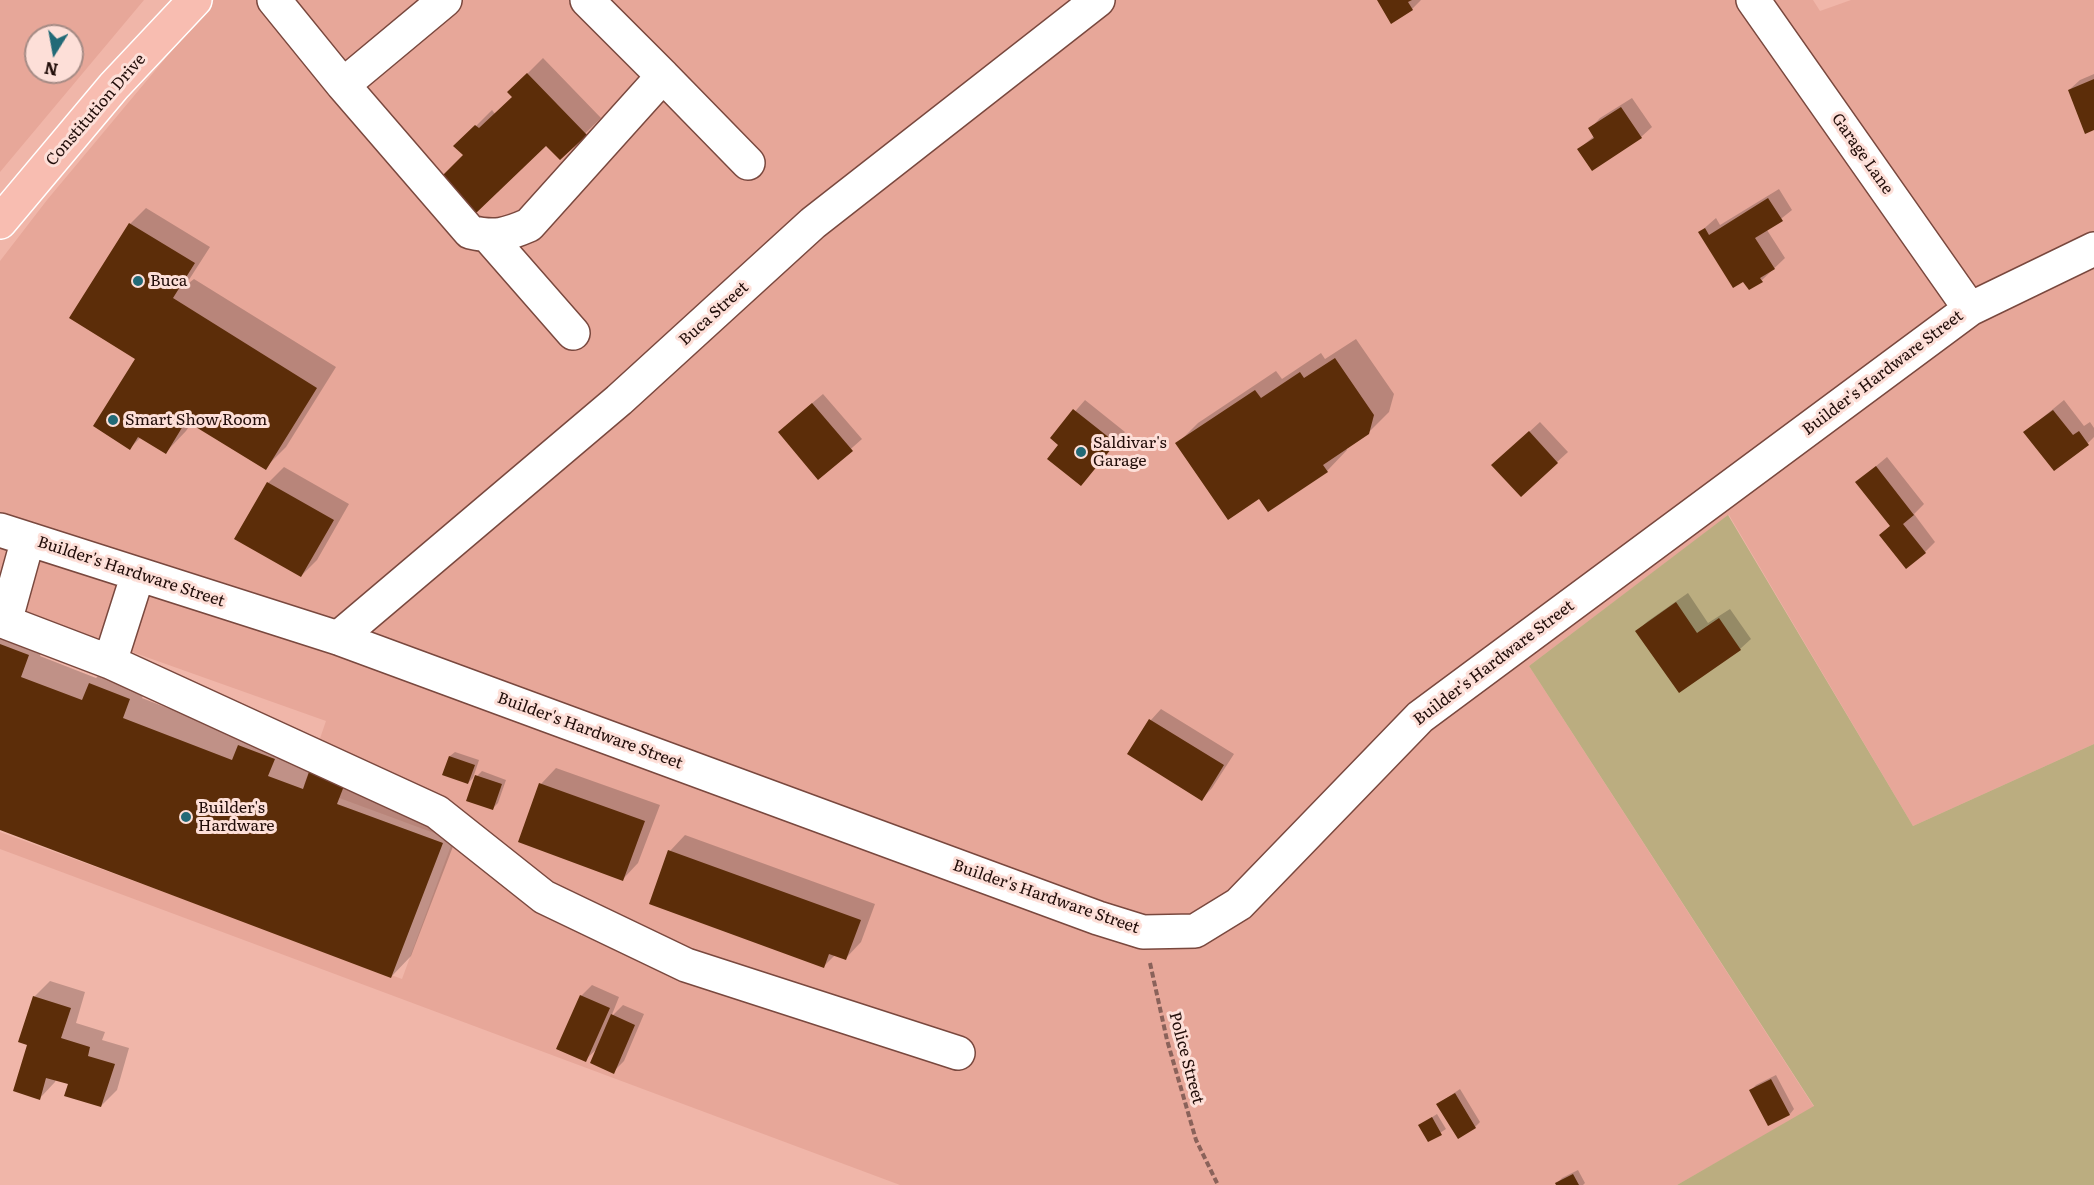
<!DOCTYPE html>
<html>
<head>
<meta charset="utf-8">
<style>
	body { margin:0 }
	#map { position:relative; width:2094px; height:1185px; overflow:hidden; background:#f0b6a9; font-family:Literata,serif }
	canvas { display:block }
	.north { position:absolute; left:24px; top:24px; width:60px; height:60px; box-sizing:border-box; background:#fddfd8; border:2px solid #a58b85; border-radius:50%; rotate:191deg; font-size:16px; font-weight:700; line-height:24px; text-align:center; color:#210d09 }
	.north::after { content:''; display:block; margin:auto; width:21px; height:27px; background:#226a77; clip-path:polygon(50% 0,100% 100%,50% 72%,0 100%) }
</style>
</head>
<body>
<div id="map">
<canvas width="2094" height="1185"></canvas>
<div class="north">N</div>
</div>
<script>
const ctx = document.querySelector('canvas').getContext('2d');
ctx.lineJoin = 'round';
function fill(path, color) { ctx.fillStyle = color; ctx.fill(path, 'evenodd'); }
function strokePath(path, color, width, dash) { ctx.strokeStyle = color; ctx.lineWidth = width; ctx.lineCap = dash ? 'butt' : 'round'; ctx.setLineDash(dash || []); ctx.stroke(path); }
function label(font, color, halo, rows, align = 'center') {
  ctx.font = font + ' Literata,serif'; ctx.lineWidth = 6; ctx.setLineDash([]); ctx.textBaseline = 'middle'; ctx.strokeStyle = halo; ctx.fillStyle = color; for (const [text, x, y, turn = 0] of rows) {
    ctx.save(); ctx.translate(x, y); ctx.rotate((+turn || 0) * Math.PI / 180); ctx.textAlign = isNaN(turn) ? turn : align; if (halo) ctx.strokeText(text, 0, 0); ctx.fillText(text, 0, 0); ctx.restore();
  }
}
fill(new Path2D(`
	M0,0H144L0,172ZM36,36H72V72H36Z
	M214,0H1813L1820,11L1851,0H2094V744L1913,826L1729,515L1529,666L1814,1107L1677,1185H900L0,849V832L402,979L453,840L304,785L326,721L0,605V261L47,200Z`), '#e7a799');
fill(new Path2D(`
	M1728,515L1913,826L2094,744V1185H1677L1814,1106L1529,666Z`), '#bbad80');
fill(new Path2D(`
	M1379,0H1421L1412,9Z
	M543,58L601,118L560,158L546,144L465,155L456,146L492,110L495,114L514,96L509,92Z
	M2094,74V128L2069,90L2080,80Z
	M1632,98L1652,127L1641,137L1579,149L1594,136L1590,129L1600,118Z
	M1779,189L1792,210L1767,230L1785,258L1762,280L1700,232L1716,218L1720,225Z
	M146,208L210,247L185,286L194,279L336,367L286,447L265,468L192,422L186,431L166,452L141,437L130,448L137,359L71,318L130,224Z
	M1356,339L1394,394L1389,412L1368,433L1346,448L1347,450L1327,471L1259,497L1177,444L1198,423L1276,371L1282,379L1321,353L1325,359Z
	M823,394L862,439L818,478L791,421Z
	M1085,400L1125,432L1081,484L1060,444L1052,438Z
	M2064,400L2084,426L2090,422L2094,428V437L2088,443L2025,432Z
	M1540,422L1568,452L1521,495L1504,455Z
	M1887,457L1924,504L1914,514L1935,542L1925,552L1881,535L1891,525L1857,482Z
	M284,467L349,504L317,560L301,576L236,538L268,483Z
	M1688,593L1708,623L1730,609L1751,639L1740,649L1679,691L1637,631L1648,621Z
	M0,632L48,634L40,656L96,678L110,664L150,679L142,698L462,823L411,956L391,977L0,828Z
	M1161,709L1234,754L1212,788L1202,799L1129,754L1151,720Z
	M455,752L479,760L473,778L468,783L444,774L450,756Z
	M556,768L660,805L638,863L623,879L541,784Z
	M482,771L506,780L498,803L493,808L468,800L477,776Z
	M685,835L875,904L861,942L846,958L836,954L824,966L651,903L670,851Z
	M50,981L85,992L76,1023L105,1032L102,1040L129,1048L117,1090L101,1106L70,1083L56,1079L55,1082L40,1098L29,1044L34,997Z
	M592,985L619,997L611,1017L623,1005L644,1014L624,1061L613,1072L598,1048L585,1060L581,996Z
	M1776,1075L1794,1109L1790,1114L1769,1124L1751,1090L1756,1085Z
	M1460,1089L1480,1122L1475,1127L1438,1104Z
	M1437,1114L1446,1129L1429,1140L1420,1125Z
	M1578,1170L1585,1183L1583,1185H1558L1557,1183L1562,1178Z`), '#0003');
fill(new Path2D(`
	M1377,0H1412L1408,2L1413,10L1391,24Z
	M527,73L587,135L560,160L546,146L474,215L439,179L463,155L453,146L475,125L479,128L512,97L507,92Z
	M2094,79V130L2085,134L2068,90Z
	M1621,107L1642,138L1592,171L1577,149L1594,138L1588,128Z
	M1768,198L1783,221L1755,238L1775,269L1760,278L1763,282L1749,290L1743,282L1733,288L1698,232L1705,228L1709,235Z
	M129,223L195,263L173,298L317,388L266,470L186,421L166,454L138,437L130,450L93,426L135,359L69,318Z
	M1335,358L1374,415L1369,434L1323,465L1328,472L1268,512L1259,499L1228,520L1175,443L1255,390L1261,398L1300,372L1304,378Z
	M812,403L853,451L818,480L778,432Z
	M1073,409L1116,443L1081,486L1047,459L1058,445L1050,438Z
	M2053,410L2073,435L2079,431L2089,445L2054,471L2023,432Z
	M1529,431L1558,463L1521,497L1491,465Z
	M1876,466L1914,515L1903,524L1926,553L1906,569L1879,535L1890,526L1855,482Z
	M267,482L334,520L301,577L234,539Z
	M1676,602L1697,633L1719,618L1741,650L1679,693L1635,631Z
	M0,644L29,655L21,677L82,700L89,683L130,699L123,718L232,760L238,745L275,759L268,776L303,789L309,772L344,786L337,804L443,843L391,978L0,830Z
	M1149,719L1224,765L1202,801L1127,754Z
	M449,756L475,765L468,784L442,775Z
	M475,775L502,784L493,810L466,801Z
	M539,783L645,821L623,881L518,842Z
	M668,850L861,920L846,960L829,954L824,968L649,904Z
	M580,995L610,1008L586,1062L556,1049Z
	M33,996L71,1008L61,1038L90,1047L88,1056L115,1064L101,1107L64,1096L68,1084L46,1078L40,1100L13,1091L27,1045L18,1042Z
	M611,1014L635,1025L614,1074L590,1063Z
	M1771,1079L1790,1115L1768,1126L1749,1090Z
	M1455,1093L1476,1128L1458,1139L1436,1104Z
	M1432,1117L1442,1135L1428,1142L1418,1125Z
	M1573,1174L1579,1185H1556L1555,1183Z`), '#5c2d09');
const minor = new Path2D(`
	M274,0L343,85L470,232C495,238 506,235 529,225L663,76L587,0
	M1753,0L1970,309
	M663,76L748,163
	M343,85L445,0
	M489,237L573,333
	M0,530L338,638L1098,918L1143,932L1195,931L1239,904L1420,717L1970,309L2094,249
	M0,620L110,662L437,812L544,897L686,965L958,1053
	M5,622L28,539
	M338,638L619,400L813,223L1098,0
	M110,662L138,574`);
const major = new Path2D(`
	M0,222L114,86L195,0`);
strokePath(minor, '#79483e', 36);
strokePath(major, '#fff', 36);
strokePath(new Path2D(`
	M1150,963L1167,1040L1196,1140L1218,1185`), '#8a625a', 4, [6, 3]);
strokePath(minor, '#fff', 33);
strokePath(major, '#f8bdb1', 33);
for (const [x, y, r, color] of [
	[138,281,6,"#226a77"],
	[113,420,6,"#226a77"],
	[1081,452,6,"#226a77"],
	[186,817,6,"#226a77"]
]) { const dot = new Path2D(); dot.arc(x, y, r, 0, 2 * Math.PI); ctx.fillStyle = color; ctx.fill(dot); strokePath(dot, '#fddfd8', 2); }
label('16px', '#210d09', '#fddfd8', [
	["Constitution Drive",96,110,-49],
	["Garage Lane",1862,154,55],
	["Buca Street",714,314,-42],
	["Builder's Hardware Street",1883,373,-37],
	["Builder's Hardware Street",131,572,18],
	["Builder's Hardware Street",1494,663,-37],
	["Builder's Hardware Street",590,731,20],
	["Builder's Hardware Street",1046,897,19],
	["Police Street",1186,1058,75]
]);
label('16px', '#210d09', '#fddfd8', [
	["Buca",150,281],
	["Smart Show Room",125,420],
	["Saldivar's",1093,443],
	["Garage",1093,461],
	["Builder's",198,808],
	["Hardware",198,826]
], 'left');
</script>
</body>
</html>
